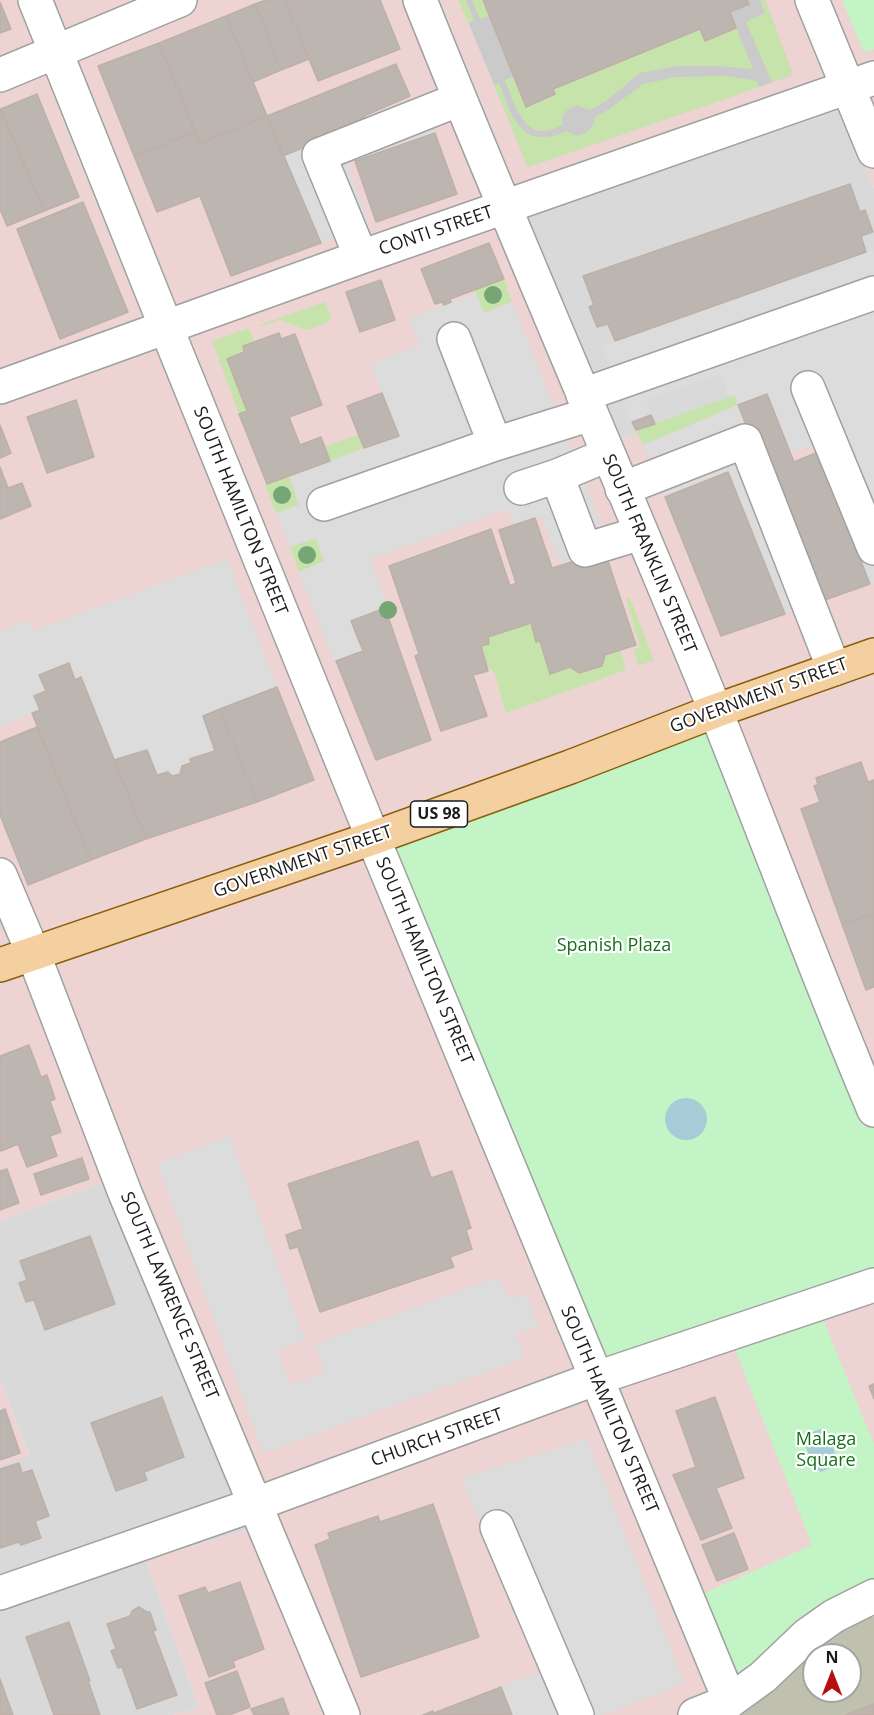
<!DOCTYPE html>
<html>
<head>
<meta charset="utf-8">
<style>
	body { margin:0 }
	#map { position:relative; width:874px; height:1715px; overflow:hidden; background:#ede9e3; font-family:"Open Sans",sans-serif }
	canvas { display:block }
	.north { position:absolute; left:802px; top:1643px; width:60px; height:60px; box-sizing:border-box; background:#fff; border:2px solid #a4a4a4; border-radius:50%; rotate:0deg; font-size:16px; font-weight:700; line-height:24px; text-align:center; color:#1c1c1c }
	.north::after { content:''; display:block; margin:auto; width:21px; height:27px; background:#b81010; clip-path:polygon(50% 0,100% 100%,50% 72%,0 100%) }
</style>
</head>
<body>
<div id="map">
<canvas width="874" height="1715"></canvas>
<div class="north">N</div>
</div>
<script>
const ctx = document.querySelector('canvas').getContext('2d');
ctx.lineJoin = 'round';
function fill(path, color) { ctx.fillStyle = color; ctx.fill(path, 'evenodd'); }
function strokePath(path, color, width, dash) { ctx.strokeStyle = color; ctx.lineWidth = width; ctx.lineCap = dash ? 'butt' : 'round'; ctx.setLineDash(dash || []); ctx.stroke(path); }
function label(font, color, halo, rows, align = 'center') {
  ctx.font = font + ' "Open Sans",sans-serif'; ctx.lineWidth = 4.5; ctx.setLineDash([]); ctx.textBaseline = 'middle'; ctx.strokeStyle = halo; ctx.fillStyle = color; for (const [text, x, y, turn = 0] of rows) {
    ctx.save(); ctx.translate(x, y); ctx.rotate((+turn || 0) * Math.PI / 180); ctx.textAlign = isNaN(turn) ? turn : align; if (halo) ctx.strokeText(text, 0, 0); ctx.fillText(text, 0, 0); ctx.restore();
  }
}
fill(new Path2D(`
	M838,103L874,188V349L616,441L521,215Z
	M108,1180L252,1529L146,1560L199,1707L173,1715H0V1466L29,1455L0,1380V1221Z`), '#dad9d9');
fill(new Path2D(`
	M0,0H874V188L838,103L521,215L616,441L874,349V1616L831,1634L751,1708L735,1715H173L199,1707L146,1560L252,1529L108,1180L0,1221Z
	M0,1380L29,1456L0,1466Z`), '#edd4d3');
fill(new Path2D(`
	M459,0H765L793,75L528,167Z`), '#cacaca');
fill(new Path2D(`
	M874,1616V1715H735L751,1708L831,1634ZM814,1655H850V1691H814Z`), '#c0c0af');
fill(new Path2D(`
	M458,0H466L474,21L468,23Z
	M472,0H483L489,16L480,19Z
	M760,0H765L793,75L772,82L746,22L765,13Z
	M736,28L753,69L718,66H677L640,73L606,101L590,110L577,105C569,109 559,113 563,124C557,127 551,131 544,131C522,133 512,97 505,80L514,76L527,106L555,95L553,89L700,29L705,41Z
	M727,76L757,81L759,87L528,167L494,85L499,83C512,119 522,151 567,131L576,136C588,133 593,129 595,117L608,110L643,84L676,77Z
	M504,279L512,302L483,313L475,290Z
	M325,302L331,315L327,323L307,330L279,320L261,327L260,325Z
	M249,328L254,342L243,346L244,352L227,359L247,411L239,414L212,341Z
	M735,395L738,405L643,445L636,430Z
	M359,434L364,448L330,461L325,447Z
	M289,476L299,505L276,513L265,485Z
	M315,537L324,561L299,572L290,547Z
	M630,598L654,660L638,666L634,650L640,647L626,599Z
	M531,623L536,642L540,641L550,674L620,650L626,670L506,713L494,672L487,666L481,646L489,643L488,637Z`), '#c7e3ac');
fill(new Path2D(`
	M842,0H874V49L864,52Z
	M715,711L874,1110V1285L817,1305L874,1444V1596L730,1701L689,1600L812,1545L729,1334L597,1378L373,838Z`), '#c2f4c6');
fill(new Path2D(`
	M428,0H440L510,171L500,175Z
	M425,100L435,133L347,163L370,227L321,243L283,156L367,121Z
	M71,114L135,272L126,276L62,118Z
	M874,249V583L870,584L816,444L791,453L768,394L739,405L819,602L785,614L729,472L665,497L643,445L738,405L735,395L729,398L721,374L646,399L651,415L632,422L601,347Z
	M476,293L484,313L512,302L611,549L560,565L542,516L514,525L507,509L370,559L387,607L352,621L363,651L334,661L299,572L324,561L316,538L290,547L276,513L299,505L289,476L399,436L370,363L420,345L409,318Z
	M227,559L277,687L203,716L215,751L190,759L191,763L182,766L180,774L172,776L168,772L157,775L146,750L114,760L81,677L75,680L68,663L39,675L46,691L35,696L40,710L0,727V631L28,620L33,631Z
	M230,1136L305,1340L277,1350L290,1385L325,1372L315,1344L497,1277L511,1299L527,1294L538,1327L518,1333L517,1339L524,1358L263,1453L157,1163Z
	M587,1439L684,1683L603,1715H512L501,1687L539,1672L462,1478Z`), '#dcdcdc');
fill(new Path2D(`
	M665 1119a21 21 0 1 1 42 0a21 21 0 1 1-42 0Z
	M821,1429L822,1431H826L838,1460L835,1466L821,1472L818,1470H815L803,1440L805,1435Z`), '#a6ccd7');
const building = new Path2D(`
	M266,0H285L309,59L281,70L255,4Z
	M285,0H380L400,49L318,81Z
	M483,0H747L749,4L730,12L736,28L705,41L700,29L553,89L555,94L526,107Z
	M0,2L11,29L0,33Z
	M255,4L281,70L253,82L226,16Z
	M226,16L267,116L200,143L159,43Z
	M159,43L195,132L134,156L98,66Z
	M396,64L410,96L364,116L367,121L283,156L267,116Z
	M37,94L79,197L44,211L1,109Z
	M0,109L44,211L7,226L0,209Z
	M267,116L321,243L231,276L200,196L157,212L134,156L195,132L200,143Z
	M435,133L457,194L376,222L355,161Z
	M850,184L860,212L865,210L873,232L861,236L866,252L615,341L608,324L597,327L589,307L594,305L583,276Z
	M83,202L128,312L60,339L17,229Z
	M489,243L504,279L450,299L451,302L444,305L442,302L435,304L421,269Z
	M381,280L395,320L360,332L346,292Z
	M279,333L281,339L295,334L322,405L289,417L300,445L321,437L330,461L267,484L239,414L247,411L227,359L244,352L243,346Z
	M382,393L399,436L364,448L347,406Z
	M767,394L794,462L818,452L870,584L819,602L738,405Z
	M76,400L94,457L47,473L27,417Z
	M651,415L655,424L636,430L632,422Z
	M0,425L11,453L0,458Z
	M0,467L8,488L22,483L31,506L0,519Z
	M728,472L785,614L721,636L665,497Z
	M535,518L552,568L605,552L636,645L605,655L602,666L579,673L570,667L550,674L540,641L536,642L531,623L488,637L489,644L481,646L488,671L473,675L487,716L441,731L415,656L419,654L389,566L491,529L510,586L516,583L499,530Z
	M385,608L431,740L376,760L336,661L363,651L351,621Z
	M69,663L75,680L81,677L146,839L91,860L32,713L40,710L34,696L46,691L39,675Z
	M277,687L314,780L257,802L220,709Z
	M220,709L257,802L146,839L114,760L147,750L157,775L168,772L172,776L180,774L182,766L191,763L190,759L215,751L203,716Z
	M37,727L91,860L28,885L0,815V742Z
	M861,762L868,782L874,780V913L842,924L801,809L820,802L814,786L818,785L816,778Z
	M874,913V987L866,990L842,924Z
	M29,1045L41,1077L47,1075L55,1099L50,1101L61,1132L50,1136L57,1156L27,1167L18,1144L1,1151L0,1148V1056Z
	M418,1141L431,1178L452,1171L471,1228L466,1230L472,1249L450,1257L454,1267L320,1312L298,1247L290,1249L286,1235L303,1229L288,1184Z
	M82,1158L89,1179L41,1195L34,1174Z
	M7,1169L19,1203L0,1210V1171Z
	M90,1236L115,1304L45,1330L34,1300L26,1302L19,1283L27,1280L20,1261Z
	M874,1384V1399L869,1386Z
	M162,1397L184,1457L144,1472L147,1480L116,1491L91,1423Z
	M715,1397L744,1478L716,1488L732,1528L701,1540L673,1475L696,1467L676,1411Z
	M5,1409L20,1453L0,1460V1411Z
	M19,1463L22,1473L32,1470L49,1516L35,1521L41,1538L21,1545L19,1542L0,1548V1469Z
	M433,1504L479,1637L361,1677L315,1545L330,1539L328,1533L378,1516L380,1522Z
	M734,1533L748,1569L717,1581L702,1545Z
	M240,1582L264,1649L233,1661L235,1667L209,1677L179,1596L205,1587L208,1593Z
	M139,1607L147,1612H150L156,1630L153,1631L177,1695L137,1709L122,1667L118,1668L111,1651L116,1649L107,1624L130,1616L132,1611Z
	M69,1622L90,1681H88L100,1715H54L26,1637Z
	M237,1671L250,1707L229,1715H217L205,1683Z
	M0,1679L13,1715H0Z
	M501,1687L512,1715H423L433,1711L434,1713Z
	M283,1698L289,1715H254L251,1709Z
	M874,1704V1715H846Z`);
fill(building, '#bdb5b0');
strokePath(building, '#bdb0a6', 1.5);
const minor = new Path2D(`
	M35,0L166,327L373,838L730,1701
	M420,0C515,239 619,474 716,712C769,844 818,978 874,1110
	M812,0L874,151
	M0,75L180,0
	M361,257L319,155L460,99
	M454,339L495,444
	M0,387L361,257L874,78
	M808,388L874,548
	M583,395L874,293
	M557,476L585,550L641,533
	M521,488L557,476L607,455
	M622,489L745,441L834,669
	M324,504L495,444L591,414
	M0,875L33,953L125,1193L343,1715
	M497,1527L577,1715
	M0,1593L256,1504L597,1378L874,1285
	M695,1715L730,1701L763,1677L807,1635L834,1616L874,1596`);
const major = new Path2D(`
	M0,965L373,838L570,767L715,711L874,655`);
strokePath(minor, '#a0a0a0', 36);
strokePath(major, '#885f0c', 36);
strokePath(minor, '#fff', 33);
strokePath(major, '#f4d0a1', 33);
ctx.fillStyle = '#76a676';
for (const [x, y] of [
	[493,295],
	[282,495],
	[307,555],
	[388,610]
]) { ctx.beginPath(); ctx.arc(x, y, 9, 0, 2 * Math.PI); ctx.fill(); }
for (const [x, y, w] of [
	[439,814,57]
]) { const box = new Path2D(); box.roundRect(x - w / 2, y - 13, w, 26, 4.5); ctx.fillStyle = '#fff'; ctx.fill(box); strokePath(box, '#1c1c1c', 1.5); }
label('bold 16px', '#1c1c1c', null, [
	["US 98",439,814]
]);
label('18px', '#1c1c1c', '#fff', [
	["CONTI STREET",436,231,-19],
	["SOUTH HAMILTON STREET",240,511,68],
	["SOUTH FRANKLIN STREET",649,554,67],
	["GOVERNMENT STREET",759,696,-20],
	["GOVERNMENT STREET",303,862,-19],
	["SOUTH HAMILTON STREET",424,961,67],
	["SOUTH LAWRENCE STREET",169,1296,67],
	["SOUTH HAMILTON STREET",609,1410,67],
	["CHURCH STREET",437,1438,-20]
]);
label('18px', '#14701c', '#fff', [
	["Spanish Plaza",614,946],
	["Malaga",826,1440],
	["Square",826,1461]
]);
</script>
</body>
</html>
